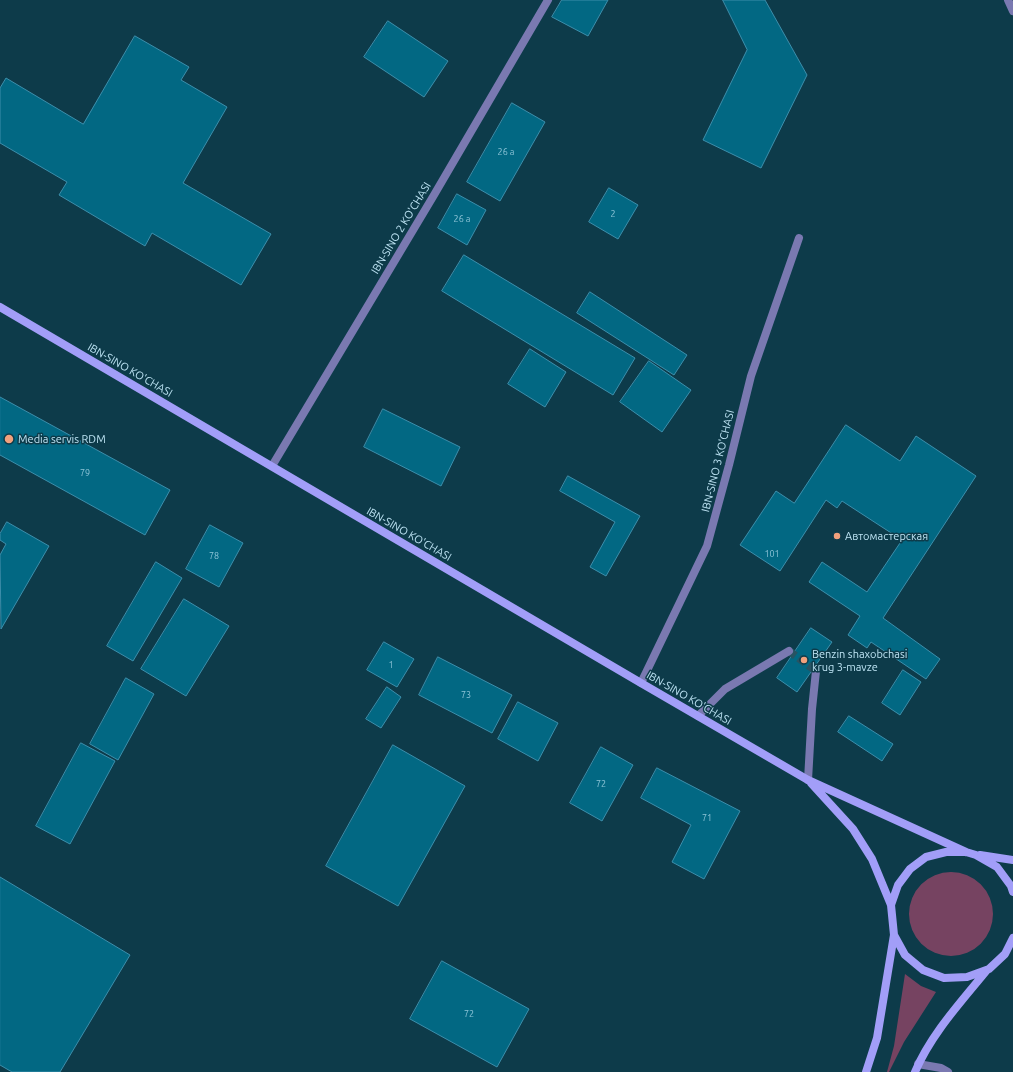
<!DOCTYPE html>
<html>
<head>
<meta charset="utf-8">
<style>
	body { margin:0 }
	canvas { display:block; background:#0d3b4a }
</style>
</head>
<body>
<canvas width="1013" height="1072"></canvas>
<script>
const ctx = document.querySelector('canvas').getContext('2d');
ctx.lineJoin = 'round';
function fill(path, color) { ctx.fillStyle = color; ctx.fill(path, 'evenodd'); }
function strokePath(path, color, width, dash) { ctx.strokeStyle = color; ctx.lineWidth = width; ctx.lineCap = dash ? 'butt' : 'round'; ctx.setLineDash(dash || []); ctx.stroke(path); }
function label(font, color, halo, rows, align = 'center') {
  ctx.font = font + ' Ubuntu,sans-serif'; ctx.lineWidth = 3; ctx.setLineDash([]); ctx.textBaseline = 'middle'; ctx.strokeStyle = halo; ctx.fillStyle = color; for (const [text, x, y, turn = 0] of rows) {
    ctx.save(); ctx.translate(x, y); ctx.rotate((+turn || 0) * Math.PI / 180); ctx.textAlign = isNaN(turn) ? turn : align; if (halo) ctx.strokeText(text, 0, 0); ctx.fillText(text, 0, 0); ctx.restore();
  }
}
fill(new Path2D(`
	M909 914a42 42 0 1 1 84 0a42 42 0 1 1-84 0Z
	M905,974L921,986L936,992L904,1042L889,1072H887L894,1046Z`), '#764361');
const building = new Path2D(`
	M562,0H608L588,36L552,17Z
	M723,0H765L807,75L761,168L703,140L747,50Z
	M388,21L448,61L424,97L364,57Z
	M135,36L189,67L181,80L227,107L183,183L271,234L241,285L152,233L145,246L59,195L67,182L0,143V88L6,78L83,124Z
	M512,103L545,122L500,201L467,182Z
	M609,188L638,205L618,239L589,222Z
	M457,194L486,210L467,245L438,228Z
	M464,255L635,358L613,395L442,291Z
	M590,292L687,355L674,375L577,313Z
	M530,349L566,372L545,407L508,384Z
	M649,361L691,390L662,432L620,402Z
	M0,397L170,490L145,535L0,455Z
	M383,409L460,447L441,486L364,447Z
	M846,425L900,461L916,436L976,476L883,618L940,659L926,679L871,642L867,648L848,635L860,616L809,582L822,562L867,592L902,540L842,501L837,508L826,500L780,571L740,545L776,491L794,503Z
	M568,476L640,516L606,576L590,567L615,522L560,491Z
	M7,522L49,546L1,629L0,555L6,544L0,540V534Z
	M210,525L243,543L219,587L186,569Z
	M156,562L182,578L133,661L107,646Z
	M184,599L229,626L186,696L141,669Z
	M811,628L832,642L797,692L777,678Z
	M384,642L414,659L397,687L367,670Z
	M438,657L512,695L492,733L419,695Z
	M903,670L921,682L900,715L882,703Z
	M126,678L154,694L118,760L90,744Z
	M387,687L401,697L381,728L366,719Z
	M518,702L558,723L538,761L498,739Z
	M849,716L893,744L882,761L838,732Z
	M81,743L115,761L70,844L36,826Z
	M393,745L465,786L398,906L326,866Z
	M601,747L633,765L602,821L570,803Z
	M657,768L740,811L704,879L672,862L691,825L641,798Z
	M0,877L130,955L60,1072H12L0,1065Z
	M442,961L529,1009L497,1067L410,1019Z`);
fill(building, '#026883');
strokePath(building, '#3c8eab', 1);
strokePath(new Path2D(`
	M789,651L816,671`), '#275463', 8, [8, 4]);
strokePath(new Path2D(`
	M1008,0L1013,11
	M272,466L434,195L548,0
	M641,683L707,546L729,465L751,376L799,238
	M698,716L725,689L789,651
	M808,780L812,709L816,671
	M918,1064L941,1068L948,1072`), '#7a79b1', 8);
strokePath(new Path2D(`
	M0,307L641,683L808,780L966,852
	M811,783L853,829L872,859L891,905
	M980,855L1013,860
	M1013,892L1011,886L997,867L976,855L966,852H946L926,857L910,869L898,885L891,905L894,935L905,955L923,970L944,978L967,977L989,969L1005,954L1013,938
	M866,1072L877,1038L894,935
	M915,1072C931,1034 961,1002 987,970`), '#a29ef8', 8);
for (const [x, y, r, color] of [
	[9,439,5,"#f1a17d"],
	[837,536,4,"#f1a17d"],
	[804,660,4,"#f1a17d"]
]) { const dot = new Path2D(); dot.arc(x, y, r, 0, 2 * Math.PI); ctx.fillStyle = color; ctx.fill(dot); strokePath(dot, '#0d3b4a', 1.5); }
label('9px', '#8ec4d7', null, [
	["26 а",506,152],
	["2",613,214],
	["26 а",462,219],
	["79",85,473],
	["101",772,554],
	["78",214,556],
	["1",391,665],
	["73",466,695],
	["72",601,784],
	["71",707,818],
	["72",469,1014]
]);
label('11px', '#bde3f3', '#0d3b4a', [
	["IBN-SINO 2 KO'CHASI",401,228,-59],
	["IBN-SINO KO'CHASI",130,370,30],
	["IBN-SINO 3 KO'CHASI",718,461,-76],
	["IBN-SINO KO'CHASI",409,534,30],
	["IBN-SINO KO'CHASI",689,698,30]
]);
label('11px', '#bde3f3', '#0d3b4a', [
	["Media servis RDM",18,439],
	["Автомастерская",845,536],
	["Benzin shaxobchasi",812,654],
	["krug 3-mavze",812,667]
], 'left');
</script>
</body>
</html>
